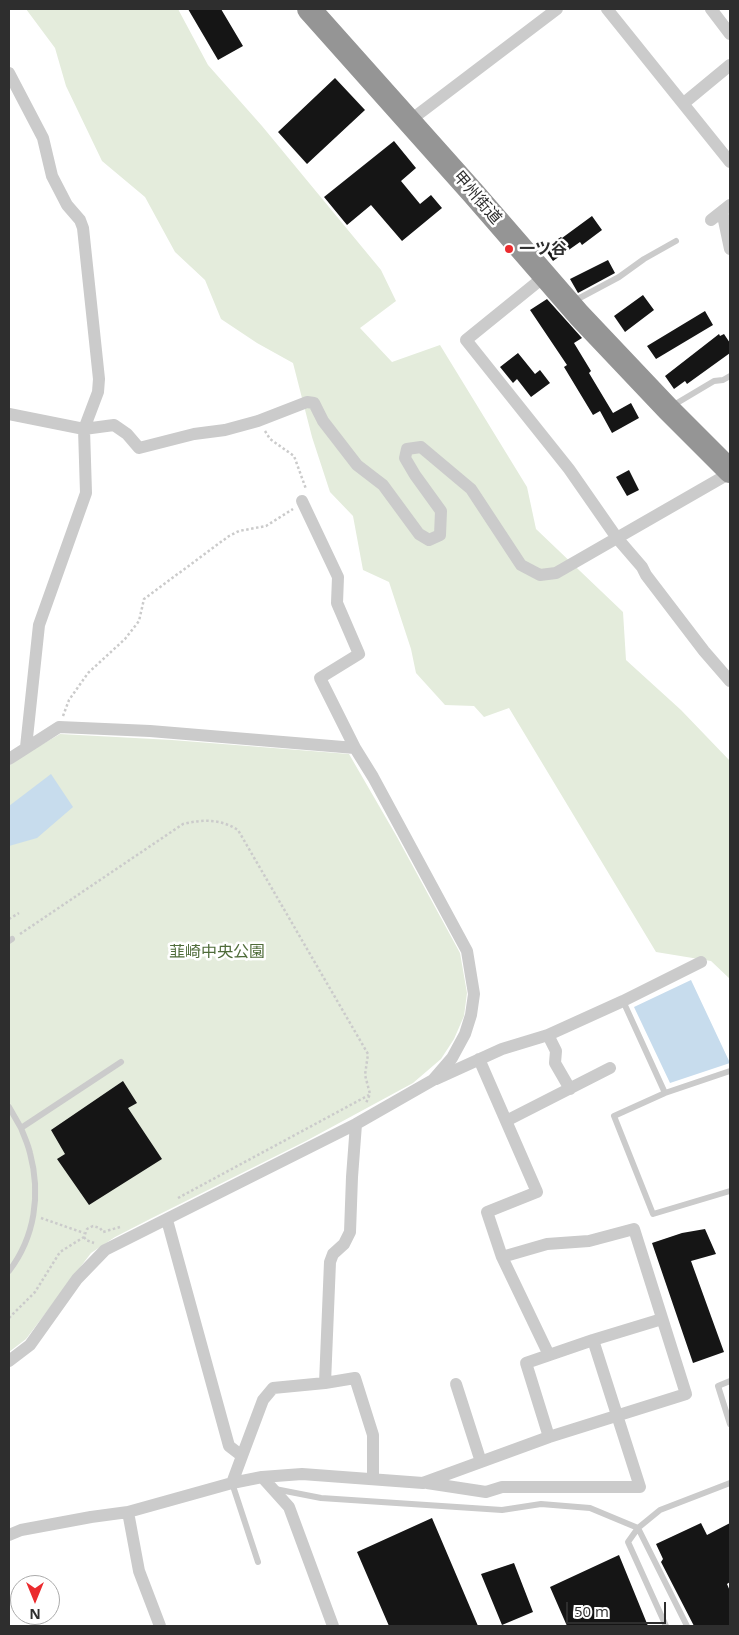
<!DOCTYPE html>
<html>
<head>
<meta charset="utf-8">
<style>
	body { margin:0 }
	#map { position:relative; width:739px; height:1635px; overflow:hidden; background:#fff; font-family:"Open Sans",sans-serif }
	canvas { display:block }
	.frame { position:absolute; inset:0; border:10px solid #2e2e2e; pointer-events:none }
	.north { position:absolute; left:10px; top:1575px; width:50px; height:50px; box-sizing:border-box; background:#fff; border:1px solid #ababab; border-radius:50%; rotate:180deg; font-size:14px; font-weight:700; line-height:20px; text-align:center; color:#2e2e2e }
	.north::after { content:''; display:block; margin:auto; width:18px; height:22px; background:#eb2b2e; clip-path:polygon(50% 0,100% 100%,50% 72%,0 100%) }
	.scale { position:absolute; left:566px; top:1602px; width:100px; height:22px; box-sizing:border-box; border:2px solid #2e2e2e; border-top:0; padding-left:6px; font-size:15px; line-height:18px; white-space:nowrap; color:#2e2e2e; -webkit-text-stroke:4px #fff; paint-order:stroke }
</style>
</head>
<body>
<div id="map">
<canvas width="739" height="1635"></canvas>
<div class="frame"></div>
<div class="north">N</div>
<div class="scale">50 m</div>
</div>
<script>
const ctx = document.querySelector('canvas').getContext('2d');
ctx.lineJoin = 'round';
function fill(path, color) { ctx.fillStyle = color; ctx.fill(path, 'evenodd'); }
function strokePath(path, color, width, dash) { ctx.strokeStyle = color; ctx.lineWidth = width; ctx.lineCap = dash ? 'butt' : 'round'; ctx.setLineDash(dash || []); ctx.stroke(path); }
function label(font, color, halo, rows, align = 'center') {
  ctx.font = font + ' "Open Sans","Noto Sans JP",sans-serif'; ctx.lineWidth = 5; ctx.setLineDash([]); ctx.textBaseline = 'middle'; ctx.strokeStyle = halo; ctx.fillStyle = color; for (const [text, x, y, turn = 0] of rows) {
    ctx.save(); ctx.translate(x, y); ctx.rotate((+turn || 0) * Math.PI / 180); ctx.textAlign = isNaN(turn) ? turn : align; if (halo) ctx.strokeText(text, 0, 0); ctx.fillText(text, 0, 0); ctx.restore();
  }
}
fill(new Path2D(`
	M26,9H178L208,65L262,126L381,270L396,301L360,328L392,362L440,345L527,487L536,529L623,612L626,660L681,710L730,761V979L711,961L656,952L509,708L484,717L474,706L445,705L416,673L411,649L389,582L363,570L353,516L330,492L312,437L293,363L257,343L221,319L205,280L175,252L145,197L102,161L66,86L55,48Z
	M60,734L172,740L349,754L397,837L460,953L467,993L464,1016L454,1039L441,1059L413,1083L306,1141L150,1219L115,1237L91,1253L26,1339L9,1352V766L27,753Z`), '#e4ecdc');
fill(new Path2D(`
	M51,774L73,807L37,838L9,846V806Z
	M691,980L730,1063L670,1083L634,1007Z`), '#c7dced');
fill(new Path2D(`
	M188,9H221L243,46L218,60Z
	M335,78L365,110L307,164L278,132Z
	M394,141L416,168L401,181L420,204L431,195L442,208L402,241L371,205L347,225L324,197Z
	M592,216L602,230L582,245L580,242L553,261L544,248L561,237L562,238Z
	M608,260L615,273L578,293L570,279Z
	M643,295L654,310L625,332L614,316Z
	M547,299L582,338L574,343L591,371L589,373L613,413L631,403L639,418L612,433L600,411L593,415L564,367L567,365L530,310Z
	M705,311L713,325L656,359L647,346Z
	M719,334L720,336L724,334L730,343V353L687,384L685,381L674,389L665,376Z
	M518,353L535,374L540,370L550,383L531,397L517,379L513,383L500,367Z
	M629,470L639,490L627,496L616,477Z
	M123,1081L137,1103L128,1108L162,1159L89,1205L57,1159L65,1154L51,1130Z
	M705,1229L716,1254L691,1261L724,1352L693,1363L652,1243L682,1233Z
	M432,1518L478,1626H389L357,1552Z
	M701,1523L707,1535L730,1523V1582L727,1584L730,1591V1626H694L661,1562L663,1559L656,1544Z
	M619,1555L648,1626H567L550,1587Z
	M514,1563L533,1612L502,1625L481,1574Z`), '#151515');
strokePath(new Path2D(`
	M265,431L270,439L294,456L306,489
	M63,716L69,700L88,673L125,639L139,621L144,599L229,536L239,531L266,526L293,509
	M9,919L19,913
	M20,934L183,824C203,819 221,819 238,830L368,1054L365,1075L370,1094L366,1103
	M178,1198L369,1095
	M41,1218L84,1233
	M84,1237L86,1240L94,1243
	M9,1318L35,1292L60,1252L84,1237L87,1229L93,1226L100,1228L103,1232L120,1227`), '#cbcbcb', 2.5, [2.5, 2.5]);
strokePath(new Path2D(`
	M574,301L619,277L644,259L676,241
	M672,406L714,381L723,380L730,376
	M9,941L12,939
	M623,1001L665,1093
	M730,1071L665,1093L614,1116L653,1214L730,1191
	M9,1107L21,1128
	M9,1271C35,1237 41,1194 30,1153C28,1144 24,1136 21,1128L121,1062
	M730,1381L718,1386L730,1424
	M232,1483L258,1562
	M275,1489L321,1498L502,1510L541,1504L590,1508L638,1528L687,1626
	M666,1626L628,1542L638,1528L660,1510L730,1483`), '#cbcbcb', 6);
strokePath(new Path2D(`
	M607,9L730,162
	M711,9L730,34
	M9,73L43,138L52,176L67,205L80,220L83,228L99,379L98,392L84,429L86,493L39,625L26,747
	M684,103L730,65
	M408,122L557,9
	M722,211L730,249
	M711,220L730,205
	M545,276L466,340L569,469L617,538L642,567L646,575L704,651L730,681
	M9,414L84,429L114,425L127,434L139,448L194,434L225,430L258,421L307,402L314,403L323,421L357,465L383,485L419,534L429,540L440,535L441,511L415,475L405,458L407,449L421,447L471,489L521,565L540,575L556,573L730,473
	M302,501L338,577L337,603L359,654L320,678L355,748
	M9,759L59,727L150,731L355,748L373,777L467,951L474,994L471,1015L465,1034L452,1058L433,1080L356,1124L105,1250L77,1279L30,1345L9,1361
	M548,1035L556,1051L555,1063L570,1089
	M479,1059L537,1192L487,1212L502,1257L549,1355
	M436,1079L502,1049L548,1035L623,1001L701,962
	M506,1121L610,1068
	M167,1220L229,1446L242,1456L232,1483
	M593,1340L662,1319
	M325,1383L330,1262L333,1254L344,1244L350,1232L352,1177L356,1124
	M456,1384L481,1462
	M242,1456L263,1400L273,1388L325,1383L355,1378L373,1435V1479
	M262,1477L289,1507L333,1626
	M427,1483L486,1492L502,1487H640L593,1340L526,1363L549,1437
	M128,1512L139,1571L160,1626
	M9,1535L21,1530L91,1517L128,1512L232,1483L262,1477L302,1474L423,1483L549,1437L686,1394L634,1229L589,1241L547,1244L502,1257`), '#cbcbcb', 12);
strokePath(new Path2D(`
	M309,9L474,194L579,315L668,409L730,471`), '#959595', 24);
for (const [x, y, r, color] of [
	[509,249,5,"#eb2b2e"]
]) { const dot = new Path2D(); dot.arc(x, y, r, 0, 2 * Math.PI); ctx.fillStyle = color; ctx.fill(dot); strokePath(dot, '#fff', 2); }
label('16px', '#2e2e2e', '#fff', [
	["甲州街道",477,198,49]
]);
label('bold 16px', '#2e2e2e', '#fff', [
	["一ツ谷",519,249]
], 'left');
label('16px', '#4f6c3a', '#fff', [
	["韮崎中央公園",217,952]
]);
</script>
</body>
</html>
